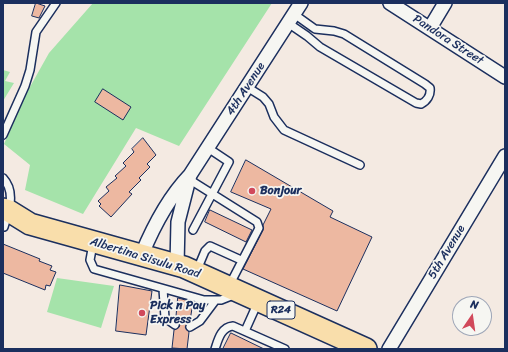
<!DOCTYPE html>
<html>
<head>
<meta charset="utf-8">
<style>
	body { margin:0 }
	#map { position:relative; width:508px; height:352px; overflow:hidden; background:#f4eae2; font-family:Sriracha,sans-serif }
	canvas { display:block }
	.frame { position:absolute; inset:0; border:4px solid #1b2f5e; pointer-events:none }
	.north { position:absolute; left:452px; top:296px; width:40px; height:40px; box-sizing:border-box; background:#f6f6f2; border:1px solid #9ea6b7; border-radius:50%; rotate:13deg; font-size:11px; font-weight:700; line-height:16px; text-align:center; color:#1b2f5e }
	.north::after { content:''; display:block; margin:auto; width:14px; height:18px; background:#d1495b; clip-path:polygon(50% 0,100% 100%,50% 72%,0 100%) }
</style>
</head>
<body>
<div id="map">
<canvas width="508" height="352"></canvas>
<div class="frame"></div>
<div class="north">N</div>
</div>
<script>
const ctx = document.querySelector('canvas').getContext('2d');
ctx.lineJoin = 'round';
function fill(path, color) { ctx.fillStyle = color; ctx.fill(path, 'evenodd'); }
function strokePath(path, color, width, dash) { ctx.strokeStyle = color; ctx.lineWidth = width; ctx.lineCap = dash ? 'butt' : 'round'; ctx.setLineDash(dash || []); ctx.stroke(path); }
function label(font, color, halo, rows, align = 'center') {
  ctx.font = font + ' Sriracha,sans-serif'; ctx.lineWidth = 3.5; ctx.setLineDash([]); ctx.textBaseline = 'middle'; ctx.strokeStyle = halo; ctx.fillStyle = color; for (const [text, x, y, turn = 0] of rows) {
    ctx.save(); ctx.translate(x, y); ctx.rotate((+turn || 0) * Math.PI / 180); ctx.textAlign = isNaN(turn) ? turn : align; if (halo) ctx.strokeText(text, 0, 0); ctx.fillText(text, 0, 0); ctx.restore();
  }
}
fill(new Path2D(`
	M93,3H272L179,146L136,128L83,214L25,190L30,165L4,144L26,94L49,53Z
	M3,70L10,72L5,81L14,83L3,101Z
	M57,278L114,286L101,328L47,312Z`), '#a5e3aa');
const building = new Path2D(`
	M36,3L45,6L39,18L32,16Z
	M103,89L131,107L123,120L95,102Z
	M143,138L156,155L147,164L150,167L139,178L141,180L129,192L132,194L111,217L99,206L101,204L98,201L109,191L106,187L117,178L115,176L126,166L123,163L134,152L132,149Z
	M246,160L333,211L330,217L372,237L337,311L243,269L263,230V225L271,209L231,192Z
	M210,210L252,230L246,242L205,222Z
	M3,244L40,259L39,261L52,266L50,270L56,272L50,286L46,285L45,290L3,273Z
	M120,285L152,291L146,335L116,331Z
	M178,298L193,302L190,321L185,327L189,332L187,349L172,348L174,330L180,326L176,319Z
	M231,333L264,349H223Z`);
fill(building, '#edb8a1');
strokePath(building, '#1b2f5e', 1);
const service = new Path2D(`
	M288,23L307,36L320,47L416,103L421,104C427,101 431,95 430,88L425,84L344,34L334,31L315,29L294,14
	M247,87L263,97L269,104L274,117L284,130L360,165
	M3,135L25,86L30,70L36,32L56,3
	M3,178C16,192 9,210 4,227
	M187,178L257,222L259,228L229,286
	M193,230L229,162L208,148
	M93,244L90,260L94,269L204,300H221L236,294
	M197,270L205,251L210,246L241,260
	M163,289L165,318L175,325
	M190,327L200,321L215,301
	M245,331L258,302
	M215,349C218,340 221,327 233,326L285,349`);
const minor = new Path2D(`
	M390,3L505,77
	M430,28L445,3
	M142,254C154,225 168,198 190,175L301,3
	M177,265L178,222L190,175
	M389,349L505,156`);
const primary = new Path2D(`
	M3,209L9,211L30,224L184,267L366,349`);
strokePath(service, '#1b2f5e', 10);
strokePath(minor, '#1b2f5e', 16);
strokePath(primary, '#1b2f5e', 24);
strokePath(service, '#f6f6f2', 7);
strokePath(minor, '#f6f6f2', 13);
strokePath(primary, '#f9deab', 21);
for (const [x, y, r, color] of [
	[252,191,4,"#d1495b"],
	[142,313,4,"#d1495b"]
]) { const dot = new Path2D(); dot.arc(x, y, r, 0, 2 * Math.PI); ctx.fillStyle = color; ctx.fill(dot); strokePath(dot, '#f6f6f2', 1.5); }
for (const [x, y, w] of [
	[281,310,28]
]) { const box = new Path2D(); box.roundRect(x - w / 2, y - 9, w, 18, 3); ctx.fillStyle = '#f6f6f2'; ctx.fill(box); strokePath(box, '#1b2f5e', 1); }
label('bold 11px', '#1b2f5e', null, [
	["R24",281,310]
]);
label('12px', '#1b2f5e', '#f6f6f2', [
	["Pandora Street",448,40,33],
	["4th Avenue",246,89,-57],
	["5th Avenue",447,252,-59],
	["Albertina Sisulu Road",145,258,17]
]);
label('bold 12px', '#1b2f5e', '#f6f6f2', [
	["Bonjour",260,191],
	["Pick n Pay",150,306],
	["Express",150,320]
], 'left');
</script>
</body>
</html>
